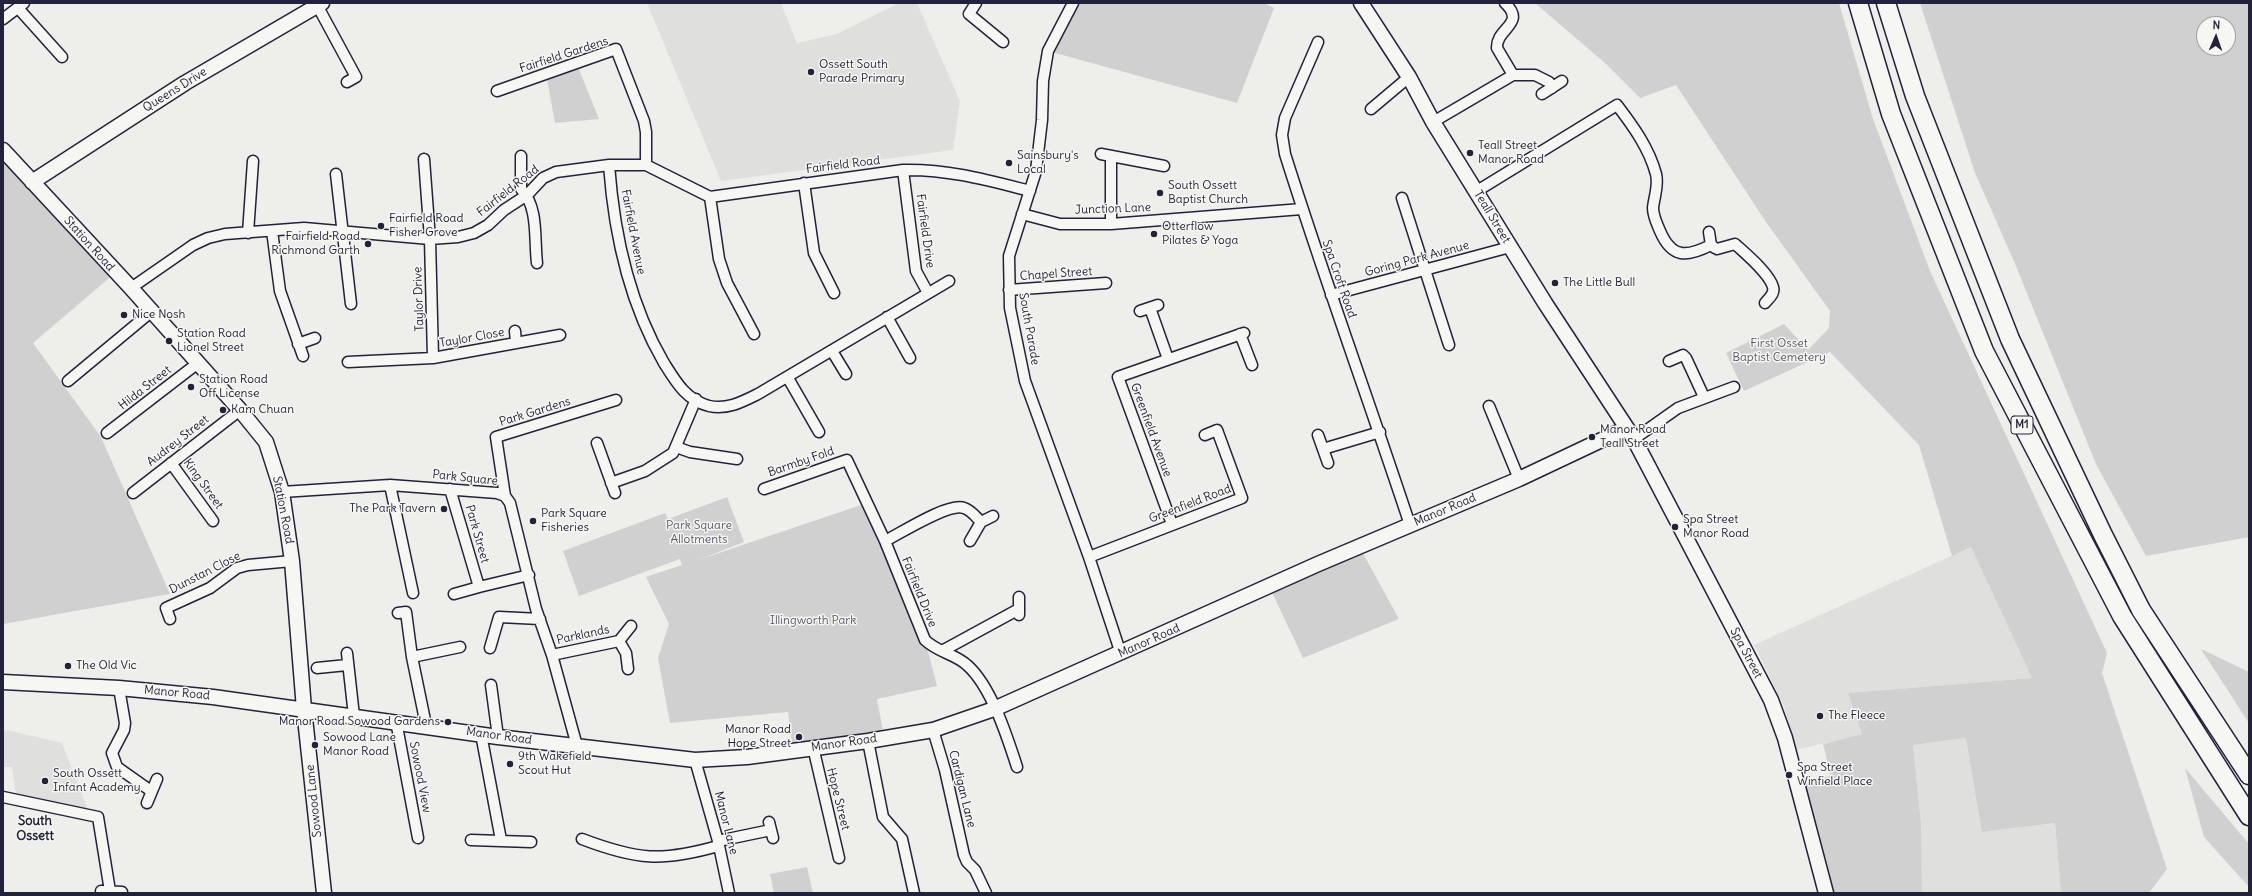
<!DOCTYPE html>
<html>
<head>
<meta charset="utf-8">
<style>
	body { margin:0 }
	#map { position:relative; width:2252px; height:896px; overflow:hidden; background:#eeeeeb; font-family:Delius,sans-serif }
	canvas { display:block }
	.frame { position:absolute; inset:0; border:4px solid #22223b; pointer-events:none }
	.north { position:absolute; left:2196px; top:16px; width:40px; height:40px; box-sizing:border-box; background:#f6f6f2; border:1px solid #a1a1a9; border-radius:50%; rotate:2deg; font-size:11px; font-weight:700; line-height:16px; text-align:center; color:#22223b }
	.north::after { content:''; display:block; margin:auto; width:14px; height:18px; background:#22223b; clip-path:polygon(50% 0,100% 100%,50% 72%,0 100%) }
</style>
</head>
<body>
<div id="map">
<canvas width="2252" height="896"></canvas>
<div class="frame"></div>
<div class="north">N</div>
</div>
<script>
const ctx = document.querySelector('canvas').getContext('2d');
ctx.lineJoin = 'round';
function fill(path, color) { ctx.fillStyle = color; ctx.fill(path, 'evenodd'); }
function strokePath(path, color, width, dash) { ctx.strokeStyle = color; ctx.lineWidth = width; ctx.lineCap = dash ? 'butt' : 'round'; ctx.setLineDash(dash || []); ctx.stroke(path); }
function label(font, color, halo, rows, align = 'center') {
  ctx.font = font + ' Delius,sans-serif'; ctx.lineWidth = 3; ctx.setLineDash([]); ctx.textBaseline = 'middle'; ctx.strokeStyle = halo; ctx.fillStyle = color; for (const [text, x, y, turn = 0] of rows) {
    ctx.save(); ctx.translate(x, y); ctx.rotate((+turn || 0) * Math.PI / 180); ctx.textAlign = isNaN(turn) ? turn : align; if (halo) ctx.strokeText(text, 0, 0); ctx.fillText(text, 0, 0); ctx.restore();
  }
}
fill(new Path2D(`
	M647,3H781L797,43L837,34L899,3H917L960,101L953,150L721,181Z
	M1971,547L2032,678L1848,693L1862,734L1796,750L1784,706L1754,645Z
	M7,730L62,743L89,812L16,795L12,767H3V731Z
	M1967,738L1983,832L2055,823L2061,893H1922L1921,823L1913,745Z`), '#dfdfde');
fill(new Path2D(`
	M1073,3H1264L1274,8L1237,103L1048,51Z
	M1535,3H1839L1873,119L1930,271L2107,653L2102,673L2167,869L2149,893H2061L2055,823L1982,832L1966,738L1913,745L1921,823L1922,893H1832L1805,782L1831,776L1823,744L1862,734L1848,693L2032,678L1971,547L1952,556L1919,445L1830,352L1744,391L1726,353L1784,324L1808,350L1829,328L1830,311L1766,222L1676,85L1640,98L1605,63Z
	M1920,3H2249V537L2146,556L2096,464L2016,266L1975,173ZM2204,24H2228V48H2204Z
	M576,62L599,119L555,123L546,73Z
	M3,150L115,273L33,343L101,437L170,594L3,624Z
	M727,497L744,542L698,560L867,503L925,640L937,686L877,699L883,731L793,750L788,712L670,723L658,658L669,624L646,577L682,565L680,559L579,596L563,551L665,513L668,519Z
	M1360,548L1399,619L1303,658L1269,586Z
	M2201,649L2249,672V723Z
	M2185,768L2249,844V887L2204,837Z
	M807,867L813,893H774L770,874Z`), '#d0d0d1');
const street = new Path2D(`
	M976,3L969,14L1003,42
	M1073,3L1048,51L1043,81L1042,120L1036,171L1009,256L1010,308L1025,381L1089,557L1121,654
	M1505,3C1527,24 1496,28 1497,48L1513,75
	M317,5L356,77L347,82
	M18,8L62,57
	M3,19L24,3
	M1318,42L1285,118L1282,135L1285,154C1324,278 1369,401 1410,525
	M497,91L616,49L644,121L646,132V165
	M1542,94L1562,81
	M1371,109L1409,77
	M1433,122L1513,75H1535L1549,82L1552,88
	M1101,154L1164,166
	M521,156V189C539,207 534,240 537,263
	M424,159L430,239L433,358
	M609,165C614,234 629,303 664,363C676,382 686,400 709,406C727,410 742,402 758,394L949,281
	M903,170L916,271L928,293
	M336,174L351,304
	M804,183L814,253L834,293
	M1477,191L1617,105C1633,126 1649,148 1656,174C1659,186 1654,197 1653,208C1653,216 1657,224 1660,231C1672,259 1687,257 1711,245
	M710,197L719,259L727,283L754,334
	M1402,198L1449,345
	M1022,214L1060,224H1111L1302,209
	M1111,224V156
	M272,231L280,291L303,356
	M1709,232L1711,245L1715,248
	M248,233L253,161
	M1717,249L1735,244C1746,254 1769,273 1773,287C1775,294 1769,298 1765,303
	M131,288L193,245L208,238L225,234L304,228L430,239L458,237L474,233L488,225L504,210L527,195L543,178L556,172L609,165H646L710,197L903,170C948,169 987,180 1030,191
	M1009,290L1106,283
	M1331,295L1510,247
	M1150,308L1168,359
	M1140,311L1158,305
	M887,317L910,358
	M515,331L516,343
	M1240,334L1252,365
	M298,344L315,338
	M832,351L846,374
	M1669,361L1683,355L1686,358L1704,397
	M348,362L433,358L560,335
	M788,378L819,432
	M68,381L151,312
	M1489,406L1519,479
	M107,433L198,363
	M1318,435L1328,463
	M1634,439L1678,408L1734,387
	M597,443L615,493
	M676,447L690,452L737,459
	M1323,449L1380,432
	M171,463L213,521
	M611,483L645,471L673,453L696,399
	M390,485L413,593
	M450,489L479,587L529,575
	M764,489L847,460L885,541L925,640C937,652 955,654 967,665C991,686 1007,736 1017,767
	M282,492L390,485L497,493L505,496L510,503L536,609L552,655L577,746
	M133,493L240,410
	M505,496L496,437L616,400
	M1172,524L1118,377L1244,333
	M885,541C901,533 949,502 964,508C971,510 976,517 981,522
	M970,541L981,522L993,516
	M1089,557L1242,498L1217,430L1205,435
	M454,594L479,587
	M398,613L406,612L412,657L426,725
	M1019,615V597
	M170,619L166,608L210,588L237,568L248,565L292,561
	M619,641L626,653L628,669
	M490,648L499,617L540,619
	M942,651L1019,609
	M347,653L354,716
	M552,655L619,641L631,626
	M412,657L460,647
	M317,668L347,665
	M491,685L498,737
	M119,688L125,723L124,730L112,753L117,767L151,791
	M396,721L418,838
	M933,730L945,770L964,855L967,862L975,870L986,893
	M481,734L501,840
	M868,741L883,817L902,839L914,893
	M813,747L839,858
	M695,760L718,841L729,893
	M3,797L98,817L110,891
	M147,803L157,779
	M769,822L773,838
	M582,839C637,860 662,862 718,846
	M471,840L531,842
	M718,841L771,830
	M101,891L122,892`);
const secondary = new Path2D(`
	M1361,3L1409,77L1433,122L1545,303L1634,439L1771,700L1785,738L1826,893
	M3,150L131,288L240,410L266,442L282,492L292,561L304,709L324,893
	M32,182L185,83L322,3
	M3,682L119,688L213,697L498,737L695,760L747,757L868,741L933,730L994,709L1318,564L1519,479L1627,428`);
const highway = new Path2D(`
	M1858,3L1891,114L1984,351L2122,616L2249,816
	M1886,3L1915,96L2010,339L2103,535L2141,610L2249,775`);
strokePath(street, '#22223b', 13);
strokePath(secondary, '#22223b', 17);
strokePath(highway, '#22223b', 21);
strokePath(street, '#f6f6f2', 10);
strokePath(secondary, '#f6f6f2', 14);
strokePath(highway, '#f6f6f2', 18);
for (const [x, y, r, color] of [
	[811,72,4,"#22223b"],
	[1470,153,4,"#22223b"],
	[1009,163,4,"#22223b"],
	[1160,193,4,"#22223b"],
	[381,226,4,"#22223b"],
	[1154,234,4,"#22223b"],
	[368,244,4,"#22223b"],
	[1555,283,4,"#22223b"],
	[124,315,4,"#22223b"],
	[169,341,4,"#22223b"],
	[191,387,4,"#22223b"],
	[223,410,4,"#22223b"],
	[1592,437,4,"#22223b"],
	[444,509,4,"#22223b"],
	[533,521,4,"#22223b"],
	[1675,527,4,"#22223b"],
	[68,666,4,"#22223b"],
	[1820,716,4,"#22223b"],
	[448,722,4,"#22223b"],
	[799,737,4,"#22223b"],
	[315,745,4,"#22223b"],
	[510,764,4,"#22223b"],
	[1789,775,4,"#22223b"],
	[45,781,4,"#22223b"]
]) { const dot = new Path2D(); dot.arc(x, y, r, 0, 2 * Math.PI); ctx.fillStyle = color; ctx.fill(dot); strokePath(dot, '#f6f6f2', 1.5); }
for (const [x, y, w] of [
	[2022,425,22]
]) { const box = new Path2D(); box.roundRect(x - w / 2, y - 9, w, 18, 3); ctx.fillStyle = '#f6f6f2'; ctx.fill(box); strokePath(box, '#22223b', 1); }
label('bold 11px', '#22223b', null, [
	["M1",2022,425]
]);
label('12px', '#22223b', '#f6f6f2', [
	["Fairfield Gardens",564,55,-18],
	["Queens Drive",175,90,-32],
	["Fairfield Road",843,165,-7],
	["Fairfield Road",508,191,-38],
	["Junction Lane",1113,209,-2],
	["Teall Street",1492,217,59],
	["Fairfield Drive",925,231,82],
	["Fairfield Avenue",633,232,79],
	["Station Road",89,244,48],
	["Goring Park Avenue",1417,259,-15],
	["Chapel Street",1056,274,-4],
	["Spa Croft Road",1339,279,71],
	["Taylor Drive",419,299,-92],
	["South Parade",1029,329,80],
	["Taylor Close",472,338,-10],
	["Hilda Street",145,388,-38],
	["Park Gardens",535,412,-17],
	["Greenfield Avenue",1151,430,70],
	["Audrey Street",178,441,-38],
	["Barmby Fold",801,462,-19],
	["Park Square",465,478,6],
	["King Street",203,484,54],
	["Greenfield Road",1190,504,-21],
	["Station Road",283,510,79],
	["Manor Road",1445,510,-23],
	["Park Street",477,534,74],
	["Dunstan Close",205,573,-27],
	["Fairfield Drive",919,592,68],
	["Parklands",583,635,-12],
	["Manor Road",1149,641,-24],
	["Spa Street",1746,653,62],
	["Manor Road",177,693,5],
	["Manor Road",499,736,8],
	["Manor Road",844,743,-8],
	["Sowood View",420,777,79],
	["Cardigan Lane",962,789,76],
	["Hope Street",838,799,76],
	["Sowood Lane",314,801,-96],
	["Manor Lane",726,823,76]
]);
label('12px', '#22223b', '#f6f6f2', [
	["Ossett South",819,65],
	["Parade Primary",819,79],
	["Teall Street",1478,146],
	["Manor Road",1478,160],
	["Sainsbury's",1017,156],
	["Local",1017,170],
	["South Ossett",1168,186],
	["Baptist Church",1168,200],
	["Fairfield Road",389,219],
	["Fisher Grove",389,233],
	["Otterflow",1162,227],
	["Pilates & Yoga",1162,241],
	["Fairfield Road",360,237,"right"],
	["Richmond Garth",360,251,"right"],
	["The Little Bull",1563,283],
	["Nice Nosh",132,315],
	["Station Road",177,334],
	["Lionel Street",177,348],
	["Station Road",199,380],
	["Off License",199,394],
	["Kam Chuan",231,410],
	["Manor Road",1600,430],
	["Teall Street",1600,444],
	["The Park Tavern",436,509,"right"],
	["Park Square",541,514],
	["Fisheries",541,528],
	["Spa Street",1683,520],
	["Manor Road",1683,534],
	["The Old Vic",76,666],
	["The Fleece",1828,716],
	["Manor Road Sowood Gardens",440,722,"right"],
	["Manor Road",791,730,"right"],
	["Hope Street",791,744,"right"],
	["Sowood Lane",323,738],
	["Manor Road",323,752],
	["9th Wakefield",518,757],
	["Scout Hut",518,771],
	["Spa Street",1797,768],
	["Winfield Place",1797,782],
	["South Ossett",53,774],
	["Infant Academy",53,788]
], 'left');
label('12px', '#565668', '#f6f6f2', [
	["First Osset",1779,344],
	["Baptist Cemetery",1779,358],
	["Park Square",699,526],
	["Allotments",699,540],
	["Illingworth Park",813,621]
]);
label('bold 13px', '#22223b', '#f6f6f2', [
	["South",35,821],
	["Ossett",35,836]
]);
</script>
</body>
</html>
